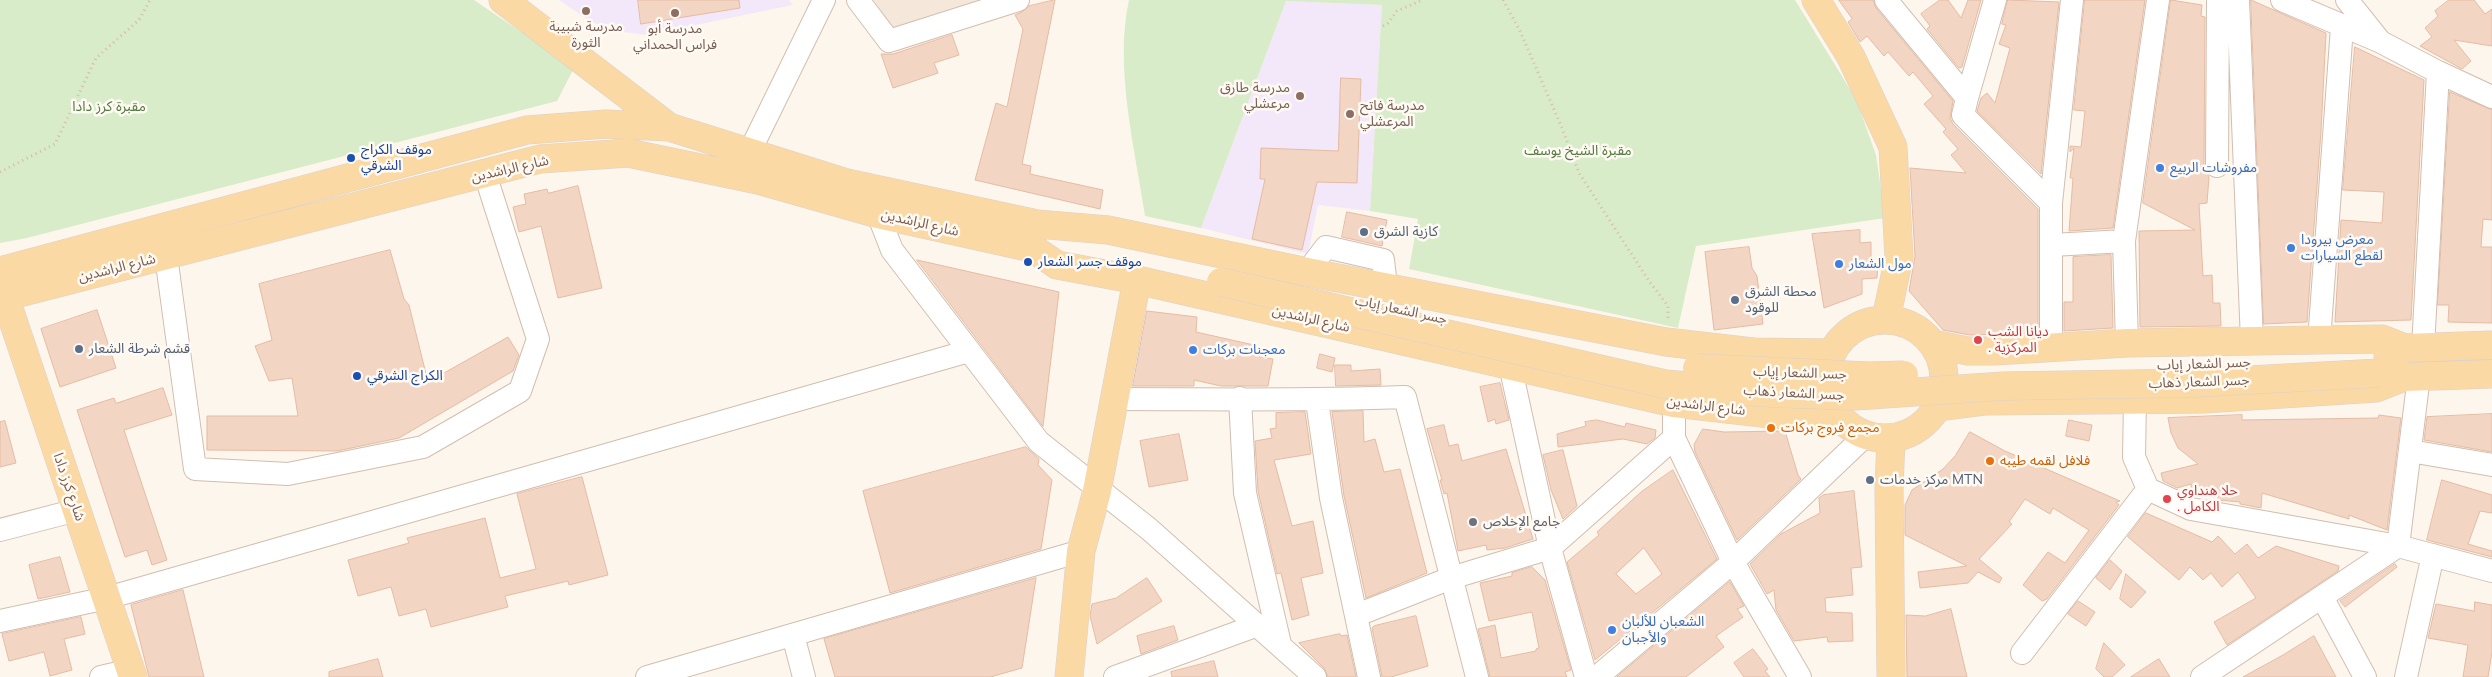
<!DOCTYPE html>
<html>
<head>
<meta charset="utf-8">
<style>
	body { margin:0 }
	canvas { display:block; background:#fdf6ec }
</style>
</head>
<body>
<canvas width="2492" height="677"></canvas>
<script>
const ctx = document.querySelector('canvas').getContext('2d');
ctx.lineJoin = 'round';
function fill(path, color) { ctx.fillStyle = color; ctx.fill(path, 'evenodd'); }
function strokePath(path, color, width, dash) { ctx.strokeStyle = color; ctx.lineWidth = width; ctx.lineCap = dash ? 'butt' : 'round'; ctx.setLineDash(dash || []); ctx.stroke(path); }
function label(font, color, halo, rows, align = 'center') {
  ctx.font = font + ' Mulish,"Noto Sans Arabic",sans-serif'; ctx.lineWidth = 5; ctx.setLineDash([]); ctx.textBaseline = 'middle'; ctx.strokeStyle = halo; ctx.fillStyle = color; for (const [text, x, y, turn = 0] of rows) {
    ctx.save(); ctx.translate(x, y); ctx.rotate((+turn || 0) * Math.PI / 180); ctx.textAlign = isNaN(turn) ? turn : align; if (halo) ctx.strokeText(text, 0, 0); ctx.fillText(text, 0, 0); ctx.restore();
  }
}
fill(new Path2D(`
	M874,0H993L894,32Z`), '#f5e8da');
fill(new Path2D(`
	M559,0H789L793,5L647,35L616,31L590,21Z
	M1286,1L1382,5L1370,211L1318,205L1308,254L1201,228Z`), '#f3e8fa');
fill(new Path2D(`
	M0,0H474L574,68L557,101L27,238L0,243Z
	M1129,0H1795L1856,99L1876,155L1885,218L1696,246L1678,328L1409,269L1418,219L1370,211L1382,5L1286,1L1201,228L1145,216C1135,148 1114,68 1129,0Z`), '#d8ecc9');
const building = new Path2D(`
	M638,0H739L740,8L641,24Z
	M1055,0L1022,164L1031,166L1030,174L1103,190L1100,209L975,180L996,103L1007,107L1023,29L1015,15L1022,12L1029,6Z
	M1839,0H1873L1876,8L1953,101L1950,118L1953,124L2038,209V333L1970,335L1943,330L1909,291L1915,256L1910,168L1966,173L1951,155L1958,149L1943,132L1946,129L1924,104L1933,96L1913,72L1909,76L1888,52L1884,56L1867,36L1860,42L1848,22L1852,19Z
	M1940,0H1948L1961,18L1968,0H1981L1962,67L1959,68L1927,29L1930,26L1921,14Z
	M2008,0L2059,2L2041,174L1977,111L1981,98L1987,93L1995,103L2010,48L1999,44L2006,25L2002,24Z
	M2085,0H2145L2113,228L2069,231L2073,178H2070L2074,148L2070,152V146L2081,147L2085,111L2074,110Z
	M2171,0L2202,5L2201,16L2205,17L2204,166L2209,177L2207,203L2199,204L2203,276L2212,275L2213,303H2220L2221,326L2140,327L2139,231L2195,230L2143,203Z
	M2251,0L2326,33L2321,131L2307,322L2264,324Z
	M2449,0H2474L2485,14L2492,9V46L2454,40L2471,61L2462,69L2420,46L2432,37L2425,28L2438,16L2435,11Z
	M952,35L959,55L934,63L938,73L893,88L881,54H893Z
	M2355,47L2424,80L2411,320L2335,322L2341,220L2382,223L2384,192L2343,190Z
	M1341,78L1361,79L1357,183L1317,182L1302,250L1252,239L1265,179H1260L1261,148L1338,151Z
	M2450,92L2492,110V220L2483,219L2481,247H2492V323L2448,322L2449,305H2438Z
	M578,186L602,288L558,298L541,226L519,232L513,207L526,204L524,194L547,189L548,193Z
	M1347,212L1387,220L1382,246L1342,237Z
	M1860,230V243L1871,242V263L1878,264L1877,278L1862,279V294L1824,308L1812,234Z
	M1749,247L1752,268L1757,276L1763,324L1714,330L1705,252Z
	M390,250L404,299L409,305L428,382L508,337L519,355L513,371L399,438L337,451L207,450V416H298L292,378L269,381L255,346L272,340L259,284Z
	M2111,255L2113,328L2064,331V302H2073V257Z
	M917,260L1059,292L1043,426Z
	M97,310L116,368L60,387L41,329Z
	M1147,311L1197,317L1196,332L1254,345L1251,355L1273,359L1268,386H1221L1194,380V386H1133Z
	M1320,354L1335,358L1332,372L1317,368Z
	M1335,365H1351V371L1380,369L1381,385L1336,386Z
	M1500,383L1509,420L1496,424L1495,419L1488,422L1480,387Z
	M163,388L172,415L124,430L167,560L152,565L147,550L125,557L77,410L114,398L116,403Z
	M1363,411L1364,442L1375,439L1384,472L1400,469L1427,573L1366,598L1344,496L1332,412Z
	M1305,412L1311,454L1274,460L1292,526L1313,521L1323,573L1301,578L1309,615L1292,620L1281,573L1277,574L1258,491L1255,441L1272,438L1270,429L1276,428V413Z
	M2492,414V452L2424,440L2427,417Z
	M2242,415V420L2378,418L2379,415L2401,418L2387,530L2349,515V519L2262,493L2261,508L2240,504V502L2218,500V493L2192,494L2191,484L2177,488L2163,481L2161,473L2198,464L2178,448L2171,433L2168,418Z
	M1597,420L1625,427L1626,423L1656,430L1655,438L1647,444L1623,439L1558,447L1557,434L1586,426L1585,422Z
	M2069,420L2092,425L2089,441L2066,436Z
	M5,421L16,463L0,467V422Z
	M1444,425L1449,446L1458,444L1462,461L1506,449L1533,539L1505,548L1487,550L1486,545L1458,551L1447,493L1444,494L1440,480H1442L1427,429Z
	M1703,429L1724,432L1785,431L1798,475L1801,479L1737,540L1695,452L1694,445Z
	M1970,432L2005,451L2120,501L2116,502L2119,505L2047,599L2042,601L2023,585L2048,552L2065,563L2089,530L2053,508L2050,514L2025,499L2009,522L2012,524L1979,559L2002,578L1999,583L1978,572L1968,583L1920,588L1918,572L1967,566L1905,535V505L1912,490L1943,469L1955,456Z
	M1179,434L1188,480L1149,487L1140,441Z
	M1026,447L1039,459L1038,465L1052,480L1041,549L890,593L863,491Z
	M1563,450L1577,506L1563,519L1551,490L1543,455Z
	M1673,470L1717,559L1595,660L1567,562L1599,535L1597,532L1641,492ZM1644,548L1662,574L1636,594L1616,574Z
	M582,477L608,575L569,585L568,581L505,596L508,607L431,627L426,609L399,616L391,587L358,596L348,560L409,543L407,538L485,518L500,578L536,569L517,494Z
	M2442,480L2492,495V513L2480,511L2468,544L2492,551V557L2427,540Z
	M1854,491L1862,567L1851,568L1853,595L1825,598L1826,612L1852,613L1853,641L1828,642L1827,637L1794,641L1776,610L1774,590L1767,594L1750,564L1781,534L1820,513L1819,498L1823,495Z
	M2146,513L2212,542L2218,536L2235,554L2247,544L2258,558L2276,546L2339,566L2338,571L2227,645L2214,622L2256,598L2238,572L2222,587L2211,573L2203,580L2190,567L2179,580L2128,537Z
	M60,557L70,592L38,599L29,565Z
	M2110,560L2122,571L2110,590L2096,578Z
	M2395,564L2397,567L2345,607L2340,601Z
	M1532,567L1545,580L1571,670L1565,672L1567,677H1490L1478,629L1495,625L1501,658L1536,651V649L1539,648L1532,612L1489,621L1480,583L1512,576V573Z
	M2126,574L2146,592L2131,608L2120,599Z
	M1036,578L1022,668L990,677H835L824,639Z
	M1147,578L1162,601L1097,644L1090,616L1092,604L1116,598Z
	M1730,582L1744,606L1737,609L1743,617L1716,636L1724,647L1686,677H1617Z
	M183,590L204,677H149L131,605Z
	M2078,601L2095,612L2086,626L2068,614Z
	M2475,602L2492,605V652L2488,677H2463L2468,645L2428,638L2436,604L2474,611Z
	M1951,609L1967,677H1907L1906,615L1925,616Z
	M1416,616L1428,666L1391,677H1382L1372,628L1374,626Z
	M81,617L85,634L64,639L72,670L50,676L44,652L9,661L2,634Z
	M1174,626L1178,640L1141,654L1137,636Z
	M1340,634L1341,636L1347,635L1356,677H1328L1324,668L1299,643Z
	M2314,636L2336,677H2243L2283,655Z
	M2104,643L2125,665L2112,677H2104L2096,669Z
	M1753,649L1768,669L1765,671L1770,677H1744L1734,663Z
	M378,659L383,677H329V672Z
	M2159,659L2170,677H2131Z
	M1214,661L1218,677H1172L1171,672Z`);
fill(building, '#f3d5c3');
strokePath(building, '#e6bba3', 1);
const minor = new Path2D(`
	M858,0L889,41L1018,0
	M1886,0L1967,98L1963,115L2051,203
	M2238,0L2252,341
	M2282,0L2379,41L2438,72L2492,97
	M2347,0L2379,40
	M1967,98L1995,0
	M749,153L824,0
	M2217,166L2218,0
	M878,214L892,250L1039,442L1149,529L1315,677
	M2052,245L2124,241
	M166,256L195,469L288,474L423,447L520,391L538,339L485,174
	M1307,272L1326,247L1383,260L1386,286
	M2319,341L2342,27
	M2127,343L2124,241L2158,0
	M2051,347V203L2072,0
	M2423,348L2438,72
	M1510,365L1550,548L1586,677
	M1240,398L1245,493L1280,644
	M1114,399C1211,399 1308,401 1405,397L1477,677
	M2135,399L2134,457L2148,489L2191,509L2398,546L2492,571
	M1317,401L1331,498L1369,677
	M1674,403V438L1733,562L1800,677
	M2410,451L2492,465
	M0,530L77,510
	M2322,597L2365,677
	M1357,615L1451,578L1550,548L1674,438
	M0,621L107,598L969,351
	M793,635L804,677
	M2022,653L2148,489
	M101,677L131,670
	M647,677L1081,551
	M1115,677L1258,625
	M1597,677L1733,562L1866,435
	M2202,677L2398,546L2419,376
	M2406,677L2433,555`);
const major = new Path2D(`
	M503,0L669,127
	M1816,0L1851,57L1893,147L1899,257L1886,319
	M0,271L527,130L606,124L669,127L847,183L1037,224L1108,230L1307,272L1666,342L1753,352L1831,353
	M5,297L133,677
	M0,298L540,159L628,153L758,180L878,214L1032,248L1057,265L1137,280L1674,403L1771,414L1842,419
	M1826 379a59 59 0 1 1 118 0a59 59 0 1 1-118 0Z
	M1933,344L1968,351H1995L2127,343L2382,339L2405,348
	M2388,356L2405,348L2492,345
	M2385,374L2404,377L2492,374
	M1937,407L1984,401L2204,399L2376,388L2404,377
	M1069,677L1081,551L1097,491L1137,280
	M1891,677L1889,489L1891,438`);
strokePath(minor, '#d1beb0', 24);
strokePath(major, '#dad1cd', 29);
strokePath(new Path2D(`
	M1503,0L1520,31L1562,128L1579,173L1649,281L1668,306V321
	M1383,26L1388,23L1397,11L1422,0
	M0,172L55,144L96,58L139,20L150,0`), '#d9b8a5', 3, [1, 4]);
strokePath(minor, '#fff', 22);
strokePath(major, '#fbd9a5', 28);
const majorBridge = new Path2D(`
	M1221,282L1665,384L1770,393L1855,396L2004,386L2193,383L2379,373
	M1697,368L1869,376L1904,375`);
strokePath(majorBridge, '#dad1cd', 29, []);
strokePath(majorBridge, '#fbd9a5', 28);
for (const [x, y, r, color] of [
	[586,11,5,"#8d6e63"],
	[675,13,5,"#8d6e63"],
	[1300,96,5,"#8d6e63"],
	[1350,114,5,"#8d6e63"],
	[351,158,5,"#1a4fb4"],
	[2160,168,5,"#3f7fe0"],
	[1364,232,5,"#5c6f8a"],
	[2291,248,5,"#3f7fe0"],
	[1028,262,5,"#1a4fb4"],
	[1839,264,5,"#3f7fe0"],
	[1735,300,5,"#5c6f8a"],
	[1978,340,5,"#e0444e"],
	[79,349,5,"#5c6f8a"],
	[1193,350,5,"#3f7fe0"],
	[357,376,5,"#1a4fb4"],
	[1771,428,5,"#e8710a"],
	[1990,461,5,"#e8710a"],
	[1870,480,5,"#5c6f8a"],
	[2167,499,5,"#e0444e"],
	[1473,522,5,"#6b7280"],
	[1612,630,5,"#3f7fe0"]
]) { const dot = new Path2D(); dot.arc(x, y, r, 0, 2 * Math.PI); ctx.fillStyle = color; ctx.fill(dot); strokePath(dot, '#fffaf3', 2); }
label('14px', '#785e54', '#fffaf3', [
	["مدرسة شبيبة",586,27],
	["الثورة",586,43],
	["مدرسة أبو",675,29],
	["فراس الحمداني",675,45],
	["مدرسة طارق",1290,88,"right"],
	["مرعشلي",1290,104,"right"],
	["مدرسة فاتح",1360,106,"left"],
	["المرعشلي",1360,122,"left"]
]);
label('14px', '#537a41', '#fffaf3', [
	["مقبرة كرز دادا",109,107],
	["مقبرة الشيخ يوسف",1578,151]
]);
label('14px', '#164399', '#fffaf3', [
	["موقف الكراج",361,150],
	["الشرقي",361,166],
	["موقف جسر الشعار",1038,262],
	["الكراج الشرقي",367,376]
], 'left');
label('14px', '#366cbe', '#fffaf3', [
	["مفروشات الربيع",2170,168],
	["معرض بيرودا",2301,240],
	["لقطع السيارات",2301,256],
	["مول الشعار",1849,264],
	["معجنات بركات",1203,350],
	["الشعبان للألبان",1622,622],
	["والأجبان",1622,638]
], 'left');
label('14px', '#7a5c4d', '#fffaf3', [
	["شارع الراشدين",510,169,-13],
	["شارع الراشدين",920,223,13],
	["شارع الراشدين",117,268,-14],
	["جسر الشعار إياب",1401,310,12],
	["شارع الراشدين",1311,319,13],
	["جسر الشعار إياب",2204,364,-2],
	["جسر الشعار إياب",1800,373,2],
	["جسر الشعار ذهاب",2199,382,-2],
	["جسر الشعار ذهاب",1794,393,3],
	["شارع الراشدين",1706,406,7],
	["شارع كرز دادا",69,487,71]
]);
label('14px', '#4e5e75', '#fffaf3', [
	["كازية الشرق",1374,232],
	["محطة الشرق",1745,292],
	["للوقود",1745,308],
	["قشم شرطة الشعار",89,349],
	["مركز خدمات MTN",1880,480]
], 'left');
label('14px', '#be3a42', '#fffaf3', [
	["ديانا الشب",1988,332],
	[". المركزية",1988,348],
	["حلا هنداوي",2177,491],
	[". الكامل",2177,507]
], 'left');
label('14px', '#c56008', '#fffaf3', [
	["مجمع فروج بركات",1781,428],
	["فلافل لقمه طيبه",2000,461]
], 'left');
label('14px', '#5b616d', '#fffaf3', [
	["جامع الإخلاص",1483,522]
], 'left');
</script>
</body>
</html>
